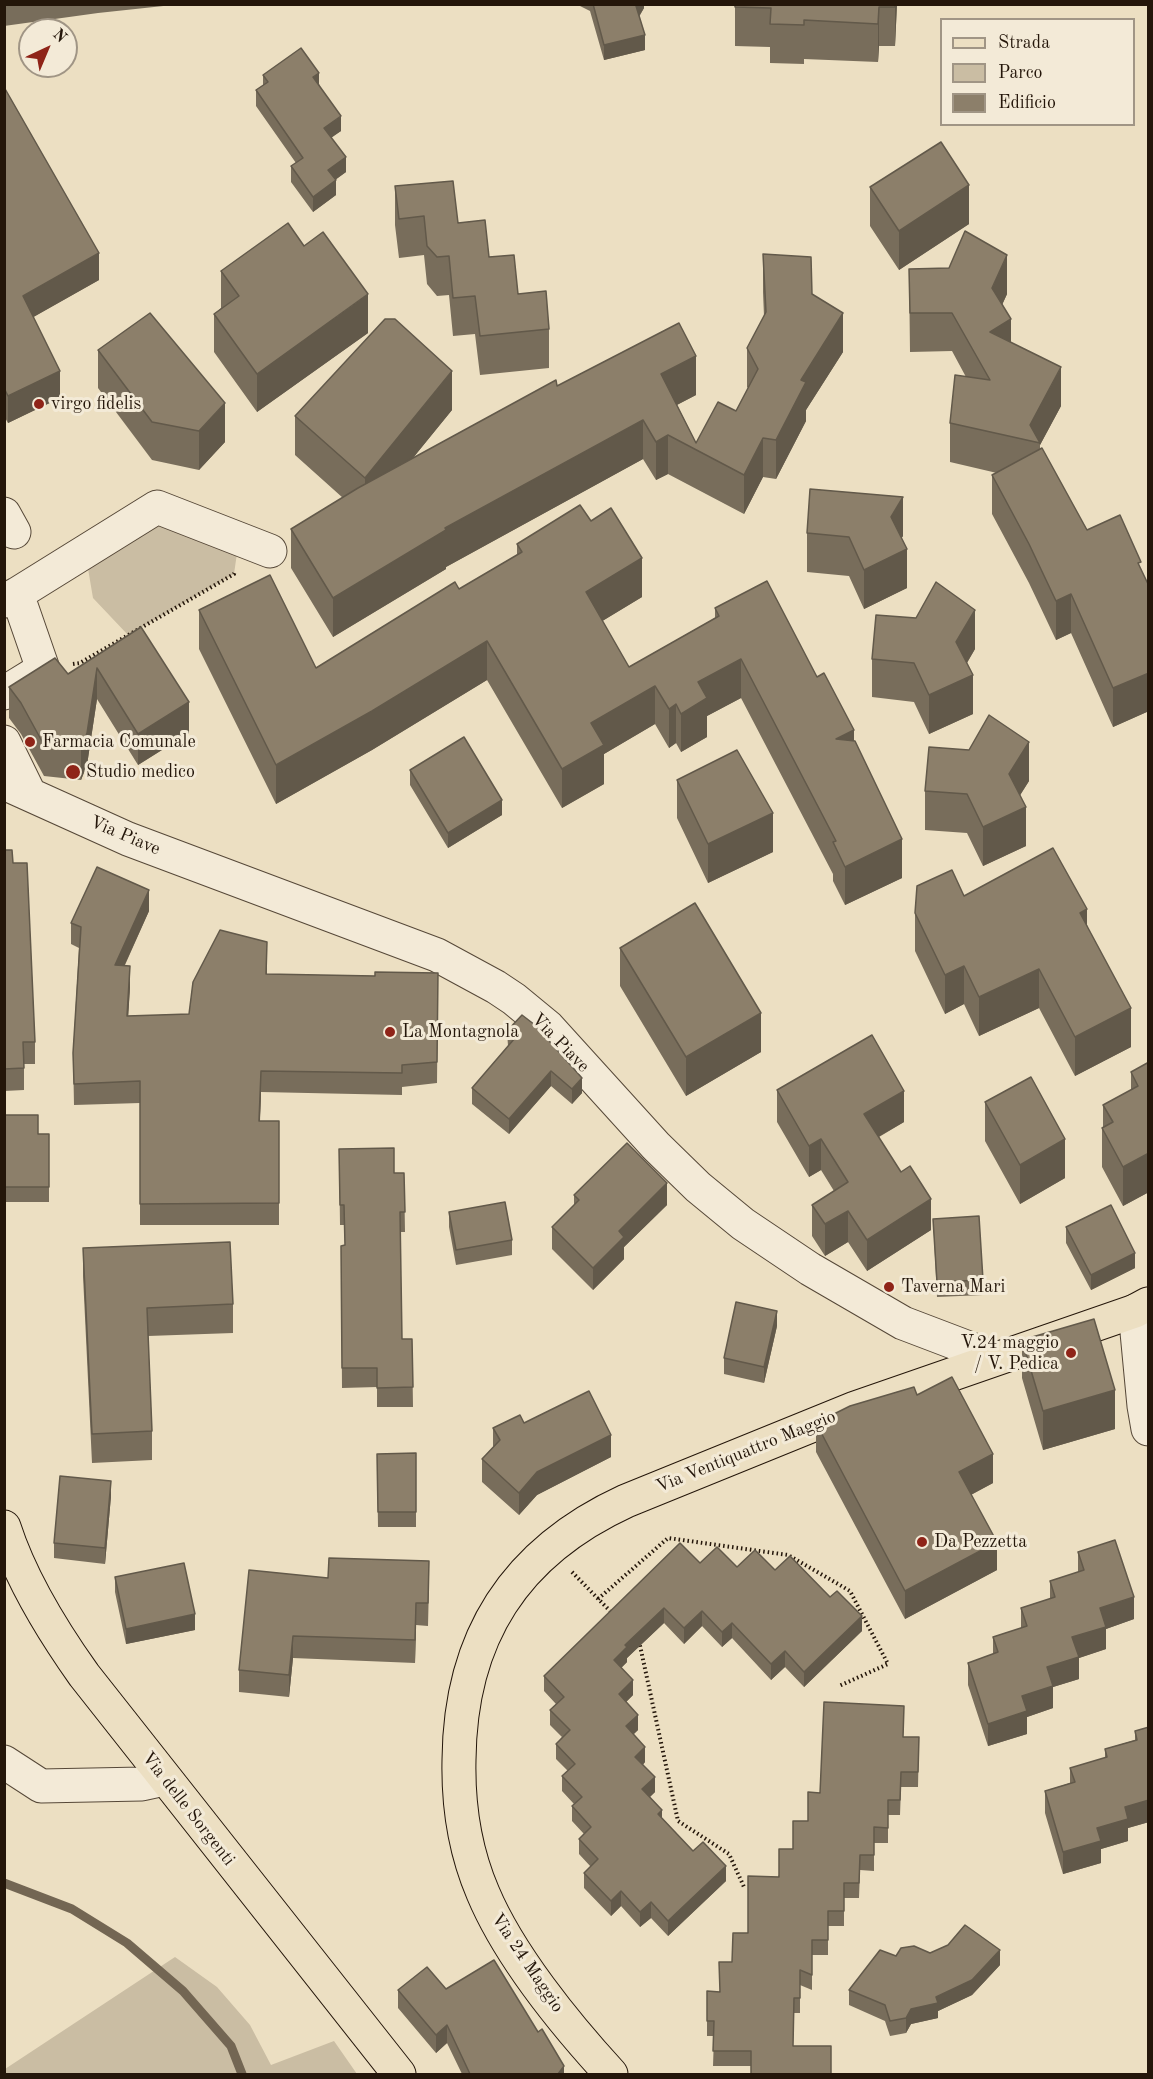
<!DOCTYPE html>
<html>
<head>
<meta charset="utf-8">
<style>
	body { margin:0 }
	#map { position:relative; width:1153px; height:2079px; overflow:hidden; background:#ecdfc2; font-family:"Old Standard TT",serif }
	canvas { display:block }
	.frame { position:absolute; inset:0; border:6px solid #24160a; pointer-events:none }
	.legend { position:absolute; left:940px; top:18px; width:195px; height:108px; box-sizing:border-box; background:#f3ead7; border:2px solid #a09585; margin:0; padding:8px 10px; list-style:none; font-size:18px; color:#24160a }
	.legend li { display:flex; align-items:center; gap:12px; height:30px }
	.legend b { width:30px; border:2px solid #a09585 }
	.north { position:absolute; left:18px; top:18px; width:60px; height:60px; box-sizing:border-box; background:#f3ead7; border:2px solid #a09585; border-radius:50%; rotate:44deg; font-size:16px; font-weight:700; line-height:24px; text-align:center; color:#24160a }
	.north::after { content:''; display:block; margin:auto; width:21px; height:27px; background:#8f2418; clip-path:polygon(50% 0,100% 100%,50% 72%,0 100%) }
</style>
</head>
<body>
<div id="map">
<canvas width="1153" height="2079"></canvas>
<div class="frame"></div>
<ul class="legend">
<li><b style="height:8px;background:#ecdfc2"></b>Strada</li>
<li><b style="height:16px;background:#cabda3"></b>Parco</li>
<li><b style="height:16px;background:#8c7f6a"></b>Edificio</li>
</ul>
<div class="north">N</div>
</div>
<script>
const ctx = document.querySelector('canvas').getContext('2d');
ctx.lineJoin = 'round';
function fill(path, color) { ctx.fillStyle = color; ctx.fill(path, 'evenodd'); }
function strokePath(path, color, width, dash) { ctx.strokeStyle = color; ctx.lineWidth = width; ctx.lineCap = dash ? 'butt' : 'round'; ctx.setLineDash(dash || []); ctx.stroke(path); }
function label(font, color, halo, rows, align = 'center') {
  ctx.font = font + ' "Old Standard TT",serif'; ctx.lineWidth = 6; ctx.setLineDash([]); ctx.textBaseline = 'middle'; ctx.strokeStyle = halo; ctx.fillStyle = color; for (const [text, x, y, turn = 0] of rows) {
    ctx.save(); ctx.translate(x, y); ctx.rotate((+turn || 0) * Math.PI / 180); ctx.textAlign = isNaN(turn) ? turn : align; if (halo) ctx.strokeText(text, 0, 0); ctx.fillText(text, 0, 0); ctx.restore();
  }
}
fill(new Path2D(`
	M157,507L239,539L234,574L128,635L93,598L85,551Z
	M175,1957L217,1987L250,2025L271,2065L334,2041L357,2074H5V2069Z`), '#cabda3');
strokePath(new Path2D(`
	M4,1883L72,1909L127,1943L183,1991L231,2046L242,2074`), '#736653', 9);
const minor = new Path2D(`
	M4,514L14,532
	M17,594L157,507L270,551
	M4,601L17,594L43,669L4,693
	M4,742L29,793
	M4,783L128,839L437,955L496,987L514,999L548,1027L656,1146L698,1187L743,1224L810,1269L903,1323L995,1358
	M1135,1311L1144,1406L1148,1429
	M4,1762L41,1786L142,1784L165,1779`);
const major = new Path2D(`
	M4,1527C21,1580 52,1630 84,1675L399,2074
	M611,2074C566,2025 509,1955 483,1893C465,1851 458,1805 459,1760C460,1637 515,1552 626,1501L855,1408L1135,1311L1148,1304`);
strokePath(minor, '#564838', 35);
strokePath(major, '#24160a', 35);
strokePath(new Path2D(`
	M73,664L80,663L234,574L235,571
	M572,1572L613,1614
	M598,1599L668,1538L788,1555L850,1591L888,1664L839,1686
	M639,1641L678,1821L729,1854L744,1887`), '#24160a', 4, [1.5, 3]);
strokePath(minor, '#f3ead7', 33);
strokePath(major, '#ecdfc2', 33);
fill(new Path2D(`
	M4,4H182L98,13L4,26Z
	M576,4H644V8L639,17L645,50L604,60L590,11Z
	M735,4H897L895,46H879L878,62L804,59V64L770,63V47L735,46Z
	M263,75L319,84L341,131L331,137L346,172L335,180L336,195L313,212L291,182V166L296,163L256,106V90L263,85Z
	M4,87L99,280L33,317L60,398L8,423L4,416Z
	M395,186L458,223L489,257L518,294L549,329V368L480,375L475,334L453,336L449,295L437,296L427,284L424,255L399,258L395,225Z
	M870,187L969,224L899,270L870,226Z
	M763,254L812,294L843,352L806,410V421L776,479L763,477L744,514L668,474L656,480L643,459L446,567V569L333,637L291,568V529L343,498L295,455V416L452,410L412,459L557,386L696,395L677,405L696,443L736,411L748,388L747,387V348L764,316L763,292Z
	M909,269L1007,294L1002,305L1011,342L1061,406L1040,445V450L1087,530L1141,570L1149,586V711L1113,727L1071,633L1056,640L1029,583L992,514V475L997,473L950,462V423L966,377L952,351L910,352Z
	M221,271L368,333L257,412L214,352V314L221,308Z
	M98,350L225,442L199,470L152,460L98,388Z
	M591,521L642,597L602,621L629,667L715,618V608L817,677L854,741L902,878L845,905L833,881V874L741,698L707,716V737L681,752L676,743L669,748L655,724L604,754V784L562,808L487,680L372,750L276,804L199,649V610L316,668L459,589L517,555V544Z
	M807,533L903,536L901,538L907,588L864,609L849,576L807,572Z
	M141,627L189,733L138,765L97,699L87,765L81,780L44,776L21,734L9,718V687L68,674Z
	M975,649L967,663L973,714L929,734L914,702L872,697V659Z
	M410,770L502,815L448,848L410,785Z
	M677,780L773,852L708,883L677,818Z
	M1029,781L1020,795L1026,846L983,866L967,833L925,830V791Z
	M4,850L13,863L35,1042V1064H24V1090L4,1091Z
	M964,896L1087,925L1131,1047L1075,1076L1039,1008L979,1036L964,1004L945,1014L915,951V913Z
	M149,911L125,965L130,987L128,1016L189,1014L267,964V974L375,976L438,973L437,1083L402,1087V1095L261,1092L260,1121H279V1225H140V1103L74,1105L73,1053L79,948L71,944V923Z
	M620,948L761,1052L686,1096L620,986Z
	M507,1031L582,1093L572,1104L551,1086L509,1134L472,1104V1088L508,1046Z
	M1149,1062V1192L1123,1206L1102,1167V1128L1103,1127V1105L1131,1090V1072Z
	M777,1090L904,1122L879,1137L931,1230L867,1271L848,1242L825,1256L812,1236V1205L834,1191L821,1170L809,1177L777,1122Z
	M985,1102L1065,1178L1020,1204L985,1141Z
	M4,1115L38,1134H49V1202H4Z
	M339,1149L394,1173H404L405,1232H400L402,1339H412L413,1407H377V1387L342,1388L341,1246H345L344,1225H340Z
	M574,1195L667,1205L624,1247V1259L593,1290L552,1249V1227L574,1205Z
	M449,1212L512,1240V1255L456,1265L449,1227Z
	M933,1219L983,1280V1295L937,1297Z
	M1066,1227L1135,1268L1091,1290L1066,1243Z
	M83,1248L233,1304V1333L148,1336L152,1431V1460L92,1463L83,1276Z
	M777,1326L764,1383L724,1374V1358Z
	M1022,1340L1115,1429L1043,1450L1022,1378Z
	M917,1395L993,1483L971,1495L997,1570L905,1619L816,1452V1423Z
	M524,1423L611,1457L537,1495L519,1515L482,1482V1459L493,1447V1428Z
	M416,1453V1527H378L377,1454Z
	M111,1496L105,1564L54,1558V1543Z
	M1078,1552L1134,1619L1106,1629V1649L1079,1658V1679L1053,1687V1708L1027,1717V1734L988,1746L968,1685V1663L993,1654V1637L1021,1628V1608L1050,1599V1581L1078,1572Z
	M700,1563L775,1570L862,1631L804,1687L785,1667L771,1680L732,1638L722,1647L702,1626L684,1644L664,1623L627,1658V1662L621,1668L633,1695L626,1702L638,1730L633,1734L645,1762L643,1765L655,1792L650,1797L662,1818L693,1851L726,1881L668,1936L651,1918L640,1927L621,1906L611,1916L584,1888V1873L591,1867L579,1854V1839L584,1834L572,1821V1806L574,1804L562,1791V1776L568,1771L556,1759V1744L562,1737L550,1725V1710L556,1704L544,1691V1676Z
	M115,1577L195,1630L126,1644L115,1592Z
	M328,1578L429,1584L428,1626L416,1625L415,1663L293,1658L289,1697L239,1692V1670Z
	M904,1721L903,1737H919L918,1787H901L900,1815H888V1843H874V1871L860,1870L859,1898H844V1926H828V1955H812V1990L800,1985V2013H794L751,2066H713L714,2036H707V1991L719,1992L732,1962L808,1821L820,1793Z
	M1149,1727V1822L1128,1828V1841L1101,1849V1863L1063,1874L1045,1813V1791L1070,1783V1768L1105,1758V1749L1135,1740V1731Z
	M930,1953L1000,1965L972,1995L938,2011V2018L911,2024L906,2033L890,2036L885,2021L849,2005V1990L896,1956Z
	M446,1989L538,2032L564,2074H462L447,2043L436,2053L398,2008V1990Z`), '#786d5b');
fill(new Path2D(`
	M638,4H644V8L636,21V6Z
	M895,4H897L895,46Z
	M879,7V46L878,62V24Z
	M645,35V50L604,60V45Z
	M319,73V88L313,77Z
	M341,116V131L324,143V128Z
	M346,157V172L328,185V170Z
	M336,180V195L313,212V197Z
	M969,185V224L899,270V231Z
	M99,253V280L23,323V296Z
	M1007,255V294L992,327V288Z
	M368,294V333L257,412V374Z
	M843,313V352L806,410V421L776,479V440L801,380Z
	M1011,319V358L990,332Z
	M696,356V395L661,413V374Z
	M1061,367V406L1040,445L1030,425Z
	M60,371V398L8,423V396Z
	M452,371V410L365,517V478Z
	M225,403V442L199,470V431Z
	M643,420V459L446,567V569L333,637V598L445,528Z
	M668,435V474L656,480V442Z
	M763,438V477L744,514V475Z
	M903,497V536L891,555V517Z
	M907,549V588L864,609V570Z
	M642,558V597L586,631V592Z
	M1071,594V633L1056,640V601Z
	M975,610V649L956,681V642Z
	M487,641V680L372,750L276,804V765Z
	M741,659V698L707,716V737L681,752V714L698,682Z
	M97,668V699L87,765L81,780V748Z
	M1149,673V711L1113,727V688Z
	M973,675V714L929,734V695Z
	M655,686V724L604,754V784L562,808V769L591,723Z
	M189,702V733L138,765V734Z
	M676,704V743L669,748V709Z
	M854,730V769L836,739Z
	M1029,742V781L1009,813V774Z
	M502,800V815L448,848V833Z
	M1026,807V846L983,866V827Z
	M773,813V852L708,883V844Z
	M902,839V878L845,905V867Z
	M149,890V911L115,986V965Z
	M1087,909V948L1080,913Z
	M130,966V987L127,1037V1016Z
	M964,966V1004L945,1014V975Z
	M1039,969V1008L979,1036V997Z
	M1131,1008V1047L1075,1076V1037Z
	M761,1013V1052L686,1096V1057Z
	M261,1071V1092L259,1143V1121Z
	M551,1071V1086L509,1134V1119Z
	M582,1078V1093L572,1104V1089Z
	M904,1091V1122L864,1145V1114Z
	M821,1139V1170L809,1177V1146Z
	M1065,1139V1178L1020,1204V1165Z
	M1149,1153V1192L1123,1206V1167Z
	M667,1183V1205L624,1247V1259L593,1290V1268L619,1231Z
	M931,1199V1230L867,1271V1240Z
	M848,1211V1242L825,1256V1224Z
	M1135,1253V1268L1091,1290V1275Z
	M777,1311V1326L764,1383V1367Z
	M1115,1390V1429L1043,1450V1411Z
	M611,1435V1457L537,1495L519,1515V1493L537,1472Z
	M993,1454V1483L959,1501V1472Z
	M111,1481V1496L105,1564V1548Z
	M997,1542V1570L905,1619V1591Z
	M1134,1597V1619L1106,1629V1649L1079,1658V1679L1053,1687V1708L1027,1717V1734L988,1746V1724L1022,1696L1072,1637L1100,1608Z
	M416,1603V1625L415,1663V1640Z
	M664,1608V1623L627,1658V1662L614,1675V1660L625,1645Z
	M702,1611V1626L684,1644V1628Z
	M195,1614V1630L126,1644V1629Z
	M862,1616V1631L804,1687V1672Z
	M732,1623V1638L722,1647V1632Z
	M293,1636V1658L289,1697V1675Z
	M785,1651V1667L771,1680V1664Z
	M633,1680V1695L619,1709V1694Z
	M638,1715V1730L626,1742V1726Z
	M645,1747V1762L635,1772V1757Z
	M655,1777V1792L642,1804V1789Z
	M1149,1800V1822L1128,1828V1841L1101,1849V1863L1063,1874V1852L1097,1828L1125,1807Z
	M662,1810V1825L658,1814Z
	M726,1866V1881L668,1936V1921Z
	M621,1891V1906L611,1916V1901Z
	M651,1902V1918L640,1927V1912Z
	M1000,1950V1965L972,1995L938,2011V2018L911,2024L906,2033V2018L911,2009L936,1997Z
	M447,2025V2043L436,2053V2035Z
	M564,2066V2074H558Z`), '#62594a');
const building = new Path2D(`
	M593,4H638L636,6L645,35L604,45Z
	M735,4H895V7H879L878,24L804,20V25L770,24L771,8L735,7Z
	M301,48L319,73L313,77L341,116L324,128L346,157L328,170L336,180L313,197L291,166L303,158L256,90L268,82L263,75Z
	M4,87L99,253L23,296L60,371L8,396L4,388Z
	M941,142L969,185L899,231L870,187Z
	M453,181L458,223L485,220L489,257L514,255L518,294L546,291L549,329L480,336L475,296L453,298L449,256L437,257L427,246L424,216L399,219L395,186Z
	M288,223L304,246L323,232L368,294L257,374L214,314L239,296L221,271Z
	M965,231L1007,255L992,288L1011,319L990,332L1061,367L1030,425L1040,443L950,423L955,375L990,380L952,313H910L909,269L949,268Z
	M763,254L811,257L812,294L843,313L801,380L806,382L776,440L763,438L744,475L668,435L656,442L643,420L445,528L446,530L333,598L291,529L358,488L556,380L557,386L679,323L696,356L661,374L696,443L718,402L736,411L758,369L747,348L766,312Z
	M150,313L225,403L199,431L152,422L98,350Z
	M385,319H395L452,371L365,478L295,416Z
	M1042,448L1087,530L1120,515L1141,562L1138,563L1149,586V673L1113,688L1071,594L1056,601L1029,544L992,475Z
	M810,489L903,497L891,517L907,549L864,570L849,537L807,533Z
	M580,505L591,521L611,508L642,558L586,592L629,667L719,616L715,608L767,581L817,677L824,673L854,730L836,739L855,741L902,839L845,867L833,842L836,841L741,659L698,682L707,698L681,714L676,704L669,709L655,686L591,723L604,745L562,769L487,641L372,711L276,765L199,610L270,575L316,668L455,582L459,589L522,552L517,544Z
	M936,582L975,610L956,642L973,675L929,695L914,663L872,659L876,615L916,618Z
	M141,627L189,702L138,734L97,668L87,733L81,748L44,745L21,703L9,687L55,658L68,674Z
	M989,715L1029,742L1009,774L1026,807L983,827L967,794L925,791L929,747L969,750Z
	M464,737L502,800L448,833L410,770Z
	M737,750L773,813L708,844L677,780Z
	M1053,848L1087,909L1080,913L1131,1008L1075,1037L1039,969L979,997L964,966L945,975L915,913L917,886L952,870L964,896Z
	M4,850H12L13,863H27L35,1042H23L24,1068L4,1069Z
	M97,867L149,890L115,965L130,966L127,1016L189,1014L193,982L220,930L267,942L266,974L375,976V972L438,973L437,1062L402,1065V1073L261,1071L259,1121H279V1203L140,1204V1081L74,1084L73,1053L81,927L71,923Z
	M695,903L761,1013L686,1057L620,948Z
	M522,1015L535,1025L582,1078L572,1089L551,1071L509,1119L472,1088L515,1038L507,1031Z
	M872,1035L904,1091L864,1114L901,1172L910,1166L931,1199L867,1240L848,1211L825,1224L812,1205L848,1182L821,1139L809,1146L777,1090Z
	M1149,1062V1153L1123,1167L1102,1128L1113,1122L1103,1105L1138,1086L1131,1072Z
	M1031,1077L1065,1139L1020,1165L985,1102Z
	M4,1115H38V1134H49V1187H4Z
	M627,1143L667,1183L619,1231L624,1237L593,1268L552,1227L579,1200L574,1195Z
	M394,1148V1173H404L405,1212H400L402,1339H412L413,1387L377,1388V1368H342L341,1246L345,1245L344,1205H340L339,1149Z
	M505,1202L512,1240L456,1250L449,1212Z
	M1111,1205L1135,1253L1091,1275L1066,1227Z
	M979,1216L983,1280L937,1282L933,1219Z
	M230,1242L233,1304L147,1308L152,1431L92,1434L83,1248Z
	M736,1302L777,1311L764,1367L724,1358Z
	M1094,1319L1115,1390L1043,1411L1022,1340Z
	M952,1377L993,1454L959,1472L997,1542L905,1591L816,1423L850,1406L914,1387L917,1395Z
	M589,1391L611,1435L537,1472L519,1493L482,1459L500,1440L493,1428L520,1415L524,1423Z
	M416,1453V1512H378L377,1454Z
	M60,1476L111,1481L105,1548L54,1543Z
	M1115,1540L1134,1597L1100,1608L1106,1627L1072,1637L1079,1657L1047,1667L1053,1686L1022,1696L1027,1711L988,1724L968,1663L998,1652L993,1637L1027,1626L1021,1608L1055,1597L1050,1581L1084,1570L1078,1552Z
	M680,1543L700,1563L717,1547L737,1567L755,1550L775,1570L790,1556L830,1597L837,1591L862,1616L804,1672L785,1651L771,1664L732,1623L722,1632L702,1611L684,1628L664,1608L625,1645L627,1647L614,1660L633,1680L619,1694L638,1715L626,1726L645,1747L635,1757L655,1777L642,1789L662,1810L658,1814L693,1851L703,1842L726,1866L668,1921L651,1902L640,1912L621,1891L611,1901L584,1873L598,1859L579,1839L591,1827L572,1806L582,1797L562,1776L575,1764L556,1744L570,1730L550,1710L564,1697L544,1676Z
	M329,1558L429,1561L428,1603H416L415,1640L293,1636L289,1675L239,1670L249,1570L328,1578Z
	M184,1563L195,1614L126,1629L115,1577Z
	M824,1702L904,1706L903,1737H919L918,1772H901L900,1800H888V1828L874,1827V1855H860L859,1883H844V1911H828V1940H812V1975L800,1970V1998H794L793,2046H831V2074H751V2051H713L714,2021H707V1991L720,1992L719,1962H732L733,1933H748V1876L779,1877V1849H793V1821H808V1792L820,1793Z
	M1149,1727V1800L1125,1807L1128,1819L1097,1828L1101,1841L1063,1852L1045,1791L1075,1782L1070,1768L1107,1757L1105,1749L1137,1740L1135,1731Z
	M965,1925L1000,1950L972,1980L936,1997L938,2003L911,2009L906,2018L890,2021L885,2005L849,1990L880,1950L896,1956L901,1948L914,1946L930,1953L948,1945Z
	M494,1960L538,2032L542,2029L564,2066L558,2074H470L447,2025L436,2035L398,1990L427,1967L446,1989Z`);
fill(building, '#8c7f6a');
strokePath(building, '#62594a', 1.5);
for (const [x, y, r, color] of [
	[39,404,6,"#8f2418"],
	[30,742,6,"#8f2418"],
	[73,772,8,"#8f2418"],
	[390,1032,6,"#8f2418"],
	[889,1287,6,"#8f2418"],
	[1071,1353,6,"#8f2418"],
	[922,1542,6,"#8f2418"]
]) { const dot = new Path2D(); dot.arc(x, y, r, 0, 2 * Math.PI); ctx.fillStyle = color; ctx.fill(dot); strokePath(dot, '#f3ead7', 2); }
label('18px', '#24160a', '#f3ead7', [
	["virgo fidelis",51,404],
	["Farmacia Comunale",42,742],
	["Studio medico",86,772],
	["La Montagnola",402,1032],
	["Taverna Mari",901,1287],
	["V.24 maggio",1059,1343,"right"],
	["/ V. Pedica",1059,1364,"right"],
	["Da Pezzetta",934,1542]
], 'left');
label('18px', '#24160a', '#f3ead7', [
	["Via Piave",125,836,23],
	["Via Piave",560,1043,46],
	["Via Ventiquattro Maggio",746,1452,-22],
	["Via delle Sorgenti",188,1809,52],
	["Via 24 Maggio",527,1963,56]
]);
</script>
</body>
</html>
